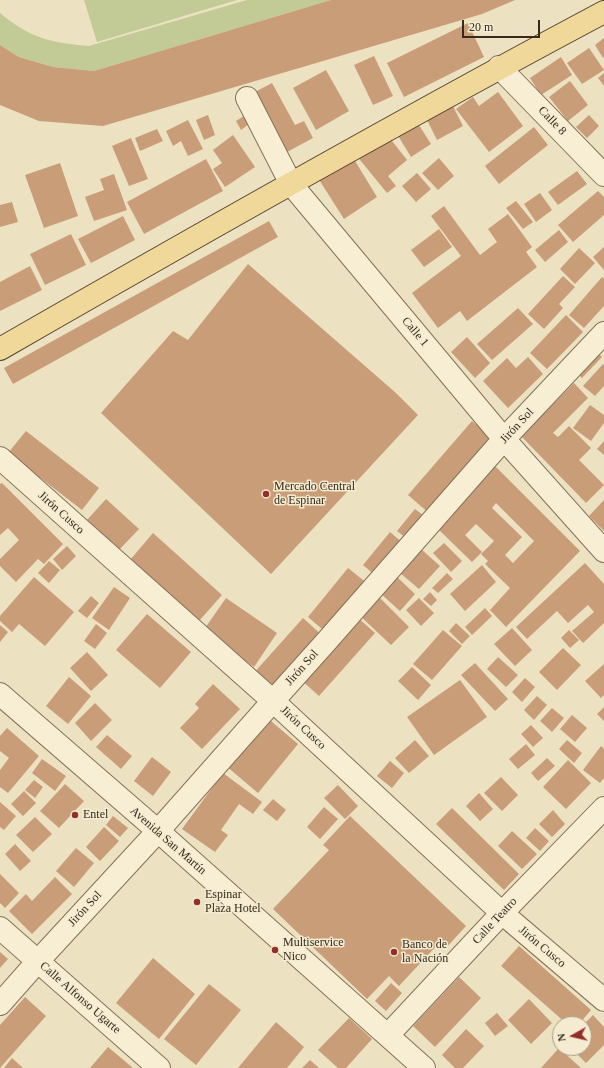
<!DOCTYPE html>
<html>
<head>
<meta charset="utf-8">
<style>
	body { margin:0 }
	#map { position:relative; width:604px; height:1068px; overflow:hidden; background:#ece1c1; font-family:"Times New Roman",serif }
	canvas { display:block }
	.north { position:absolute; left:552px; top:1016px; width:40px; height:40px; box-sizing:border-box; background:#f4ebd0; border:1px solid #a89e88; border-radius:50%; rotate:262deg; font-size:11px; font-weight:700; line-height:16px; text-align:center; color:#352a1d }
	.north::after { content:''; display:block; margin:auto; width:14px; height:18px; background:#922f2b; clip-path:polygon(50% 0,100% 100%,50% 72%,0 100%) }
	.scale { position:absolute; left:462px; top:20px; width:78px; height:18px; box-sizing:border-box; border:2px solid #352a1d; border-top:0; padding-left:5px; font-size:12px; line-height:14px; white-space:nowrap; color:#352a1d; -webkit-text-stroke:3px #f4ebd0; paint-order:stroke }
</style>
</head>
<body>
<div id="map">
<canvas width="604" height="1068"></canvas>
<div class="north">N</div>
<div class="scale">20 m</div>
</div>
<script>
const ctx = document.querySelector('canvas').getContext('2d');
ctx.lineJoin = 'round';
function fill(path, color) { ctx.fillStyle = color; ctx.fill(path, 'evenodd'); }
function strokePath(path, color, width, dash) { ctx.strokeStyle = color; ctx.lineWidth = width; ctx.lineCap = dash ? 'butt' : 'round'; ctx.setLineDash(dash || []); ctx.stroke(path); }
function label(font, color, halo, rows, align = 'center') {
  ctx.font = font + ' "Times New Roman",serif'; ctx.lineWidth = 3; ctx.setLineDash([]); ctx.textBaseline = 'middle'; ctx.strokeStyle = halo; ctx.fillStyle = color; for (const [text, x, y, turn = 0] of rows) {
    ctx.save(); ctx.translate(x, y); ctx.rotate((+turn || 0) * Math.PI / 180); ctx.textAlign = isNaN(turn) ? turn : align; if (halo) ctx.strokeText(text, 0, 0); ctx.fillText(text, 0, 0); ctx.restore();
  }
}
fill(new Path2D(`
	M84,0H237L97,42Z
	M247,0H331L94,71L53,67L19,57L0,45V13C30,38 51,43 89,46Z`), '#c2ca95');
fill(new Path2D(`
	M331,0H515L482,14L103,126L39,121L0,105V45L19,57L53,67L94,71Z
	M468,23L484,57L404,97L387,63Z
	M604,38V57L603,58L595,45Z
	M589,48L604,70L582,84L567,63Z
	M374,56L393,96L373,105L354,65Z
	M561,57L572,75L541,95L530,78Z
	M326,70L349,111L316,130L293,88Z
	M604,73V86L598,78Z
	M570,81L588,105L568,121L549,97Z
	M272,83L295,125L304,121L313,138L287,152L255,92Z
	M498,92L523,126L489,152L456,109L473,97L479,106Z
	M452,104L463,126L437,140L426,118Z
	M208,115L215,135L204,140L196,120Z
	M589,115L599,126L587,138L576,127Z
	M244,116L249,124L241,130L236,121Z
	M188,120L203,149L188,156L181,141L173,146L166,131Z
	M417,122L431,144L411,157L397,134Z
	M534,127L548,145L499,184L485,166Z
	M157,129L163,141L140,151L135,138Z
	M385,132L407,160L388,176L396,186L387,193L356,155Z
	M233,135L255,167L225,187L213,169L222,163L213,150Z
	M131,138L148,179L129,186L112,146Z
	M352,156L377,197L344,219L318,178Z
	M439,158L454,176L438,190L422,173Z
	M206,159L223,191L144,234L127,202Z
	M60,163L78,216L44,228L25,175Z
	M577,171L587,184L558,205L548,192Z
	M417,173L431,189L416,202L402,186Z
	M114,174L127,210L94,221L85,197L104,190L100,179Z
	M598,191L604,197V215L573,242L558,225Z
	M540,193L552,210L536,222L524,204Z
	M516,201L533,222L523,229L506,208Z
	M12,202L18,222L0,227V205Z
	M444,206L480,255L497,242L488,229L508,214L532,247L526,252L537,267L467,321L460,311L438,328L412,293L461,256L431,216Z
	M123,216L135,240L91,263L78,239Z
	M269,221L278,237L13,384L4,368Z
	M439,229L452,247L424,267L411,250Z
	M559,230L568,242L545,262L535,250Z
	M71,234L86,265L45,285L30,254Z
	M604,247V270L593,257Z
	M579,248L595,263L575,284L560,269Z
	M248,264L396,393L418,415L271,574L101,413L173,331L188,340Z
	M30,266L42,290L0,311V282Z
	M563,276L575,287L559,304L563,308L544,329L528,314Z
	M602,277L604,279V306L584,328L569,315Z
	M518,308L533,324L492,360L477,344Z
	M566,315L583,332L547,369L530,353Z
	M467,337L490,363L475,378L451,352Z
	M591,347L602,357L582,378L572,368Z
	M528,357L543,374L508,408L483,381L507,358L516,368Z
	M603,364L604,365V386L595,396L583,386Z
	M574,383L588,398L553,433L558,437L569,426L591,448L579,460L604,485L586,503L521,436Z
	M590,405L604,415V423L591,441L573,428Z
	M472,421L494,440L430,514L408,495Z
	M26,431L99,488L82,510L8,453Z
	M604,441V455L597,449Z
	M495,466L580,551L506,627L490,610L510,588L485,564L488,561L481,554L494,541L476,524L465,535L482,552L472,562L436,527ZM496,503L534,541L513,563L505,555L522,537L492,508Z
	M2,483L63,544L44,564L38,559L16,582L0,566V559L19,540L8,528L0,535V484Z
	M106,499L139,529L119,550L87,520Z
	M604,500V531L589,516Z
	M415,509L428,519L410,541L397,531Z
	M390,532L404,544L377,577L363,565Z
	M153,533L222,595L199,621L130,560Z
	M444,543L462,561L451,572L433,553Z
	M67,546L76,556L62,570L53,559Z
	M421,549L440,566L419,589L400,573Z
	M49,561L60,570L49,583L38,573Z
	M585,563L604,584V623L583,643L572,631L594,612L588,605L568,623L557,611L527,639L516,627Z
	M482,565L496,582L465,611L450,594Z
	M348,568L368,584L328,634L308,617Z
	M447,573L453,579L438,593L432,588Z
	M396,576L415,594L400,611L380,593Z
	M34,577L74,612L45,646L19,624L12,632L0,621V616Z
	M114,587L130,598L109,630L92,618Z
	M430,592L437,600L431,606L423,599Z
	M375,593L409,627L391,645L357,613Z
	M91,596L99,603L87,618L78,611Z
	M226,598L277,633L254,667L203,631Z
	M419,598L434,613L421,626L406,610Z
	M485,608L492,616L472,635L465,627Z
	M147,614L191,652L160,688L116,650Z
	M356,616L375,633L319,696L300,679Z
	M303,618L324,637L275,693L253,674Z
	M456,623L470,636L462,644L449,631Z
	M96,624L107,633L95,649L84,641Z
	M0,625L8,632L0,642Z
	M512,628L532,650L515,666L494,644Z
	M443,630L462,646L432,680L413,664Z
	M569,630L579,640L570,648L561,638Z
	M563,648L581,665L557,690L539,672Z
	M87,652L108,675L91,691L70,668Z
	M498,657L518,675L506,687L487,669Z
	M475,663L508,699L495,711L461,675Z
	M604,664V695L601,698L585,681Z
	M412,667L431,685L418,700L398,681Z
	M69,677L91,696L68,724L46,706Z
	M525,678L535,687L522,702L512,692Z
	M460,680L487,717L434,755L407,717Z
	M213,684L240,709L202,749L180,728L199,708L195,704Z
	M537,696L547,705L534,720L524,710Z
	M95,703L112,720L91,741L75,723Z
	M604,707V721L597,714Z
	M552,708L564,718L552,732L540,721Z
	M572,715L587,728L575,742L560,729Z
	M265,716L298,744L258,793L225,765Z
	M531,725L543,738L533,747L521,734Z
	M7,728L39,756L8,793L0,787V770L9,758L0,751V736Z
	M107,735L132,756L121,769L96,747Z
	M415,740L429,756L409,773L395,758Z
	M567,740L582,753L574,763L559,749Z
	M526,744L535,755L518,769L509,759Z
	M601,746L604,749V778L600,783L583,770Z
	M152,757L171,772L153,796L134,781Z
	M547,758L555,766L538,781L531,773Z
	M42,759L66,776L55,791L32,773Z
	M568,760L591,783L566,809L543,787Z
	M390,761L404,773L392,788L377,776Z
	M223,773L262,802L253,814L239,804L221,830L228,835L215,852L182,829Z
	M501,777L518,795L502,811L484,793Z
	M34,780L43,787L35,798L25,790Z
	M65,784L84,801L59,828L40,811Z
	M338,785L358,806L345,819L324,798Z
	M24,791L36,803L23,816L11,804Z
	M479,793L493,809L480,821L466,806Z
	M273,799L286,810L277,821L263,810Z
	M0,802L16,816L4,830L0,827Z
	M324,807L338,819L320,839L307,827Z
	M452,808L519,874L504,890L436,824Z
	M553,810L565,824L552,837L539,824Z
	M113,816L128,828L120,837L106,825Z
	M350,816L466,926L446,948L440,942L399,986L389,976L367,999L273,909L329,850L323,845Z
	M35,817L52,834L33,852L16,835Z
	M104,827L119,841L100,861L86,847Z
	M535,828L549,841L540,851L526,838Z
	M512,831L537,854L522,869L498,846Z
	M15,844L31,861L20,871L5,854Z
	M76,848L94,863L74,887L56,871Z
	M0,874L19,893L5,908L0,903Z
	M55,877L72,894L32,934L9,911L26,894L32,901Z
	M519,946L591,1010L579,1024H567L501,966Z
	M0,952L8,959L0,968Z
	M153,958L195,994L159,1039L116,1003Z
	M459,977L481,998L435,1047L413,1026Z
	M391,983L402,993L386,1011L375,1001Z
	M209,984L241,1010L196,1065L164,1039Z
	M25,997L46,1016L0,1068V1025Z
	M529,999L552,1023L531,1044L508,1020Z
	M497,1013L508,1026L495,1036L485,1023Z
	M593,1015L604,1027V1045L586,1063L571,1048H584V1024Z
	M349,1018L372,1039L346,1068H338L318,1050Z
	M276,1022L304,1047L287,1068H238Z
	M466,1029L484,1046L463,1068H455L442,1055Z
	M108,1047L133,1068H90Z
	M559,1048L581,1068H541Z
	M12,1058L23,1068H4Z
	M310,1060L319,1068H302Z`), '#c99d78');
const pedestrian = new Path2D(`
	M0,694L158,831L424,1068`);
const minor = new Path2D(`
	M499,67L604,175
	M247,98L291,184L504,439L604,551
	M0,928L159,1068
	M0,1004L38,961L158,831L273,701L325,643L504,439L604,333
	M388,1035L502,913L604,808`);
const tertiary = new Path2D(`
	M0,458L273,701L502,913L604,1000`);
const primary = new Path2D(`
	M0,349C200,234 401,120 604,12`);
strokePath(pedestrian, '#857259', 24);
strokePath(minor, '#857259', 24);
strokePath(tertiary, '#857259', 24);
strokePath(primary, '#53402e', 24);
strokePath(pedestrian, '#f7eed4', 22);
strokePath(minor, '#f7eed4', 22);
strokePath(tertiary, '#f7eed4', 22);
strokePath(primary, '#efd899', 22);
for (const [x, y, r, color] of [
	[266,494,4,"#922f2b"],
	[75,815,4,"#922f2b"],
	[197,902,4,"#922f2b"],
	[275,950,4,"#922f2b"],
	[394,952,4,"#922f2b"]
]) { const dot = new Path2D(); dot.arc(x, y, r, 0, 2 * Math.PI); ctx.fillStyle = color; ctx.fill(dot); strokePath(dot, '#f4ebd0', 1.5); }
label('12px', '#352a1d', '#f4ebd0', [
	["Calle 8",552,121,46],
	["Calle 1",415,332,50],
	["Jirón Sol",517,426,-47],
	["Jirón Cusco",61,513,42],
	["Jirón Sol",302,668,-48],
	["Jirón Cusco",303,728,43],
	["Avenida San Martín",168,841,41],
	["Jirón Sol",85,909,-47],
	["Calle Teatro",495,921,-47],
	["Jirón Cusco",542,947,40],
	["Calle Alfonso Ugarte",80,998,41]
]);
label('12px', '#352a1d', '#f4ebd0', [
	["Mercado Central",274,487],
	["de Espinar",274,501],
	["Entel",83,815],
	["Espinar",205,895],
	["Plaza Hotel",205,909],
	["Multiservice",283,943],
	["Nico",283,957],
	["Banco de",402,945],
	["la Nación",402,959]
], 'left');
</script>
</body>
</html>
